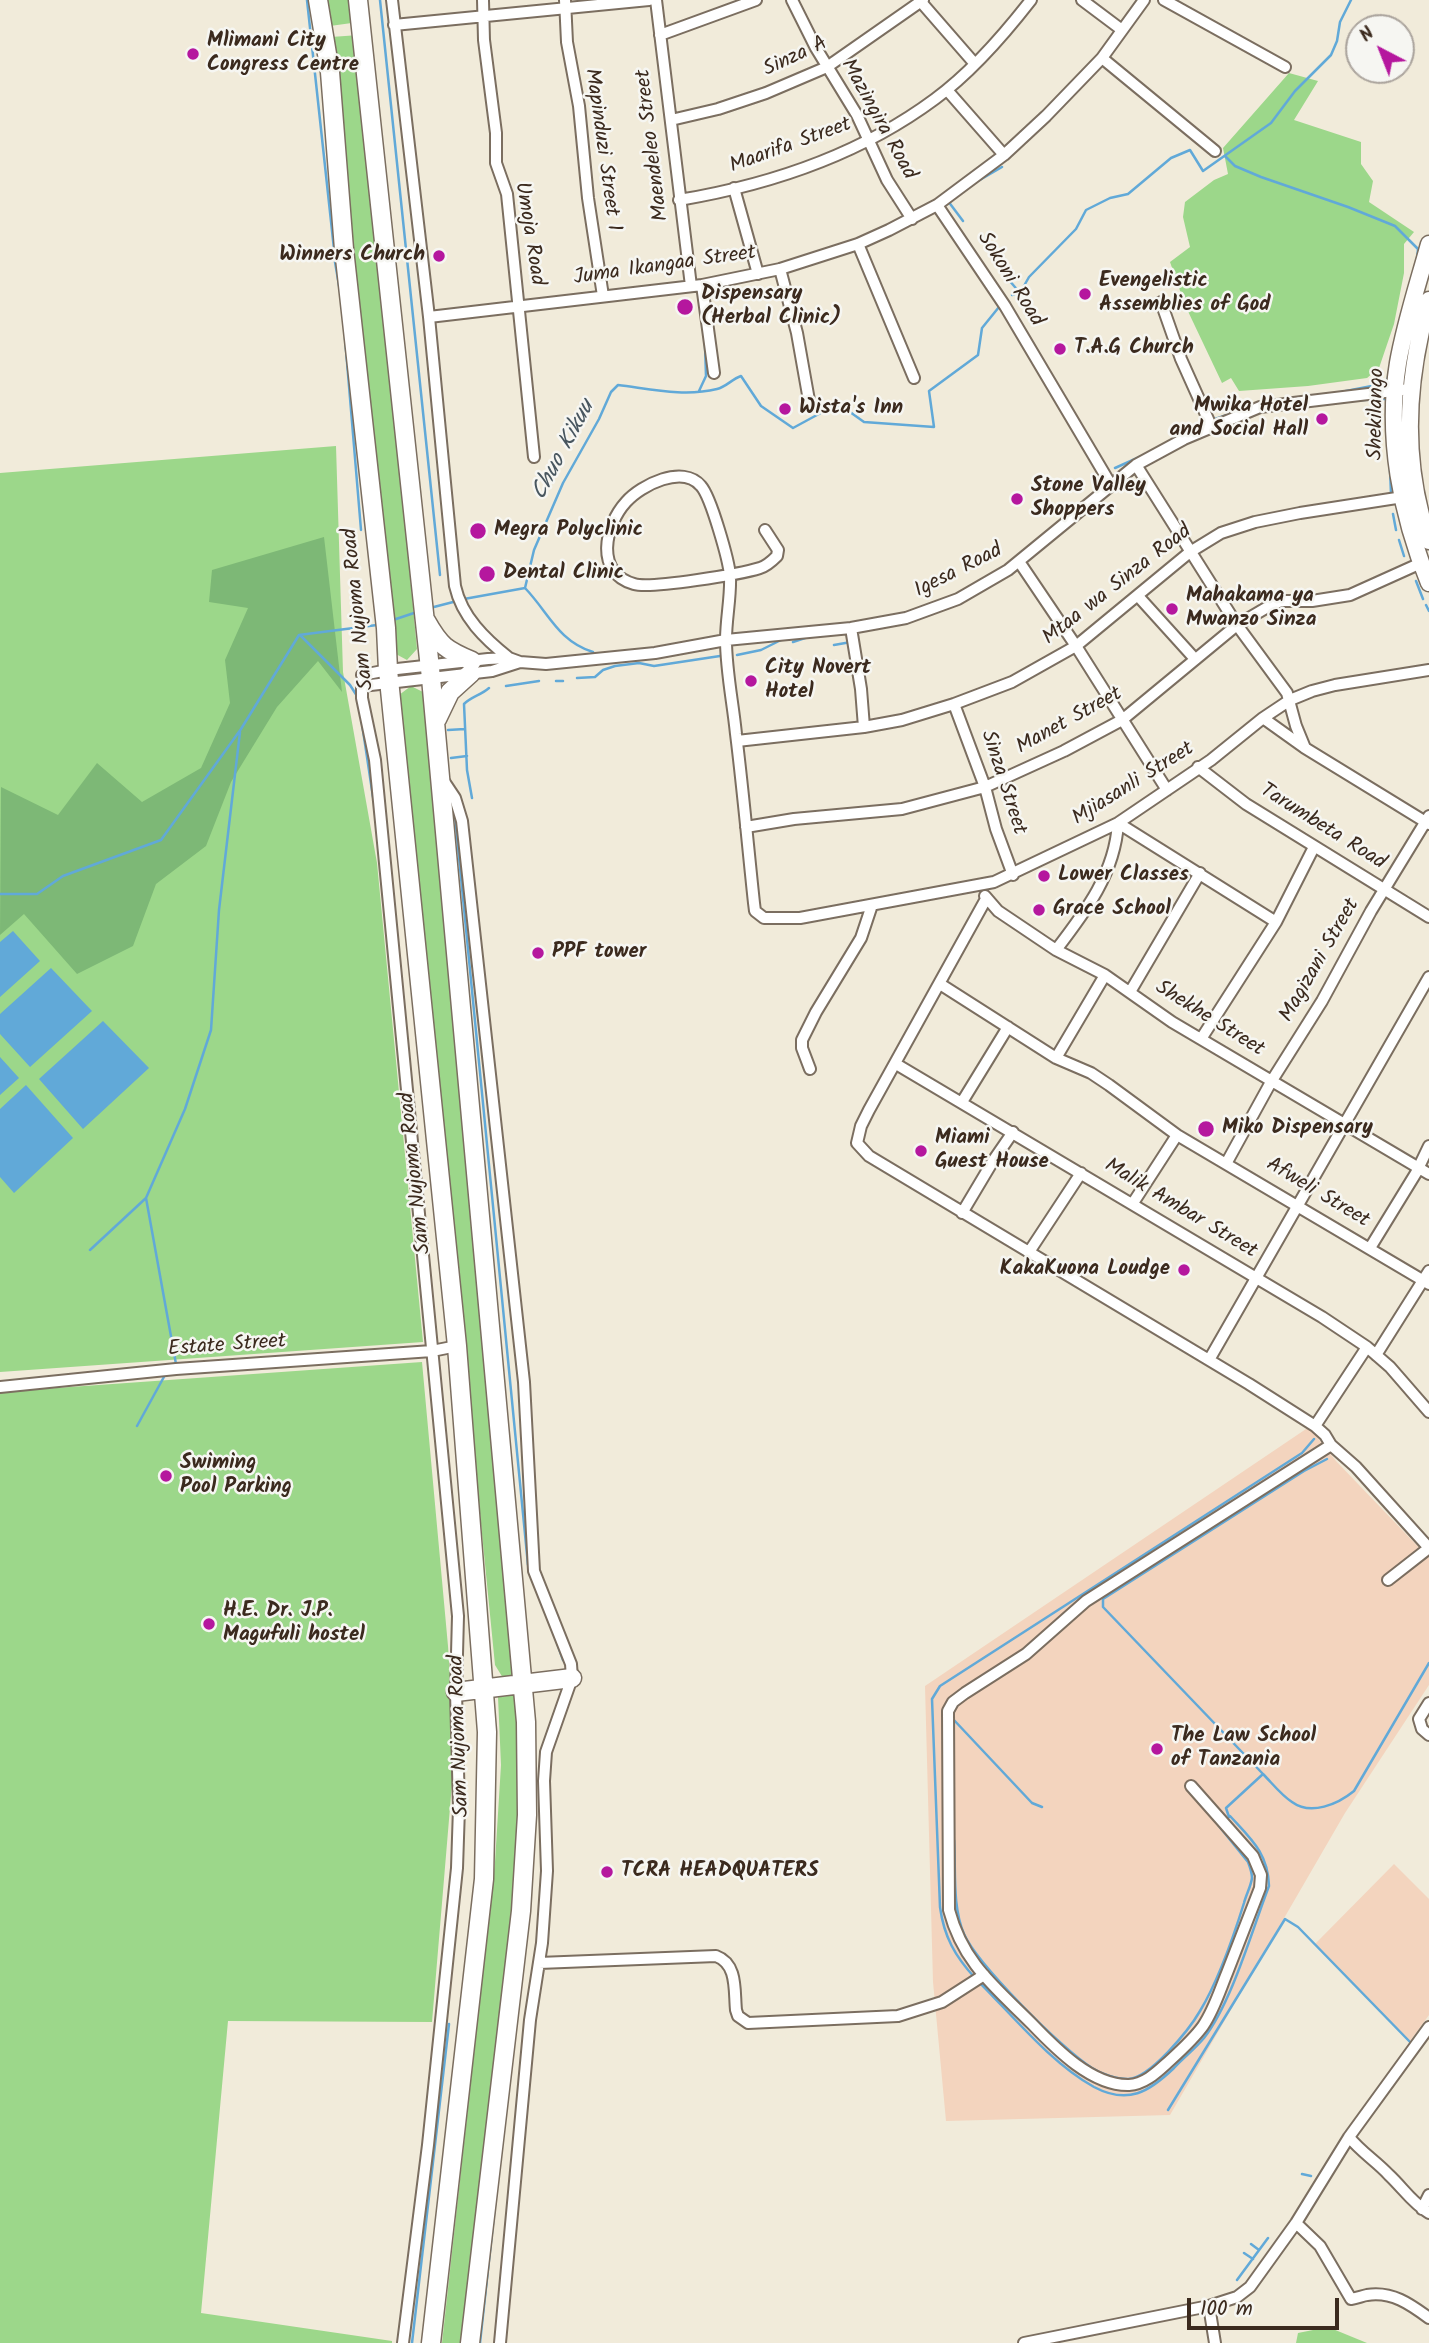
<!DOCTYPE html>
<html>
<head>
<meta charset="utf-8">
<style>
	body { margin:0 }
	#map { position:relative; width:1429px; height:2343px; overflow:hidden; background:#f1ebda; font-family:Kalam,sans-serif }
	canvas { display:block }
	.north { position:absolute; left:1345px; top:14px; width:70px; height:70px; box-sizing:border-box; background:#f6f6f2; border:2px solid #aba49d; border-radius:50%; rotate:318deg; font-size:19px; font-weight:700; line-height:28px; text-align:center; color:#3b2a1e }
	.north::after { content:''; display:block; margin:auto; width:24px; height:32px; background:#b5179e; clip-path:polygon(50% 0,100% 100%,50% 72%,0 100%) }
	.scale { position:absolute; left:1187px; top:2298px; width:152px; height:32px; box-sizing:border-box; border:4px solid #3b2a1e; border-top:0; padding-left:9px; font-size:21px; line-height:24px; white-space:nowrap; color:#3b2a1e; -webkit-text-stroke:5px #f6f6f2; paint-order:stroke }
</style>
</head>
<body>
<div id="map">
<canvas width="1429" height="2343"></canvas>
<div class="north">N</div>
<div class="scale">100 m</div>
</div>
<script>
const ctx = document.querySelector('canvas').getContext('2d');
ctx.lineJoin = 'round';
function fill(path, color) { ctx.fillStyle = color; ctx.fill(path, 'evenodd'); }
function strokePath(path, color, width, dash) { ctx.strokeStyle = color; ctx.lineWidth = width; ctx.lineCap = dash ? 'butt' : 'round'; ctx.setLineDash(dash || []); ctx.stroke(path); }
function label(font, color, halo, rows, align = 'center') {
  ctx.font = font + ' Kalam,sans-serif'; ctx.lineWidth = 5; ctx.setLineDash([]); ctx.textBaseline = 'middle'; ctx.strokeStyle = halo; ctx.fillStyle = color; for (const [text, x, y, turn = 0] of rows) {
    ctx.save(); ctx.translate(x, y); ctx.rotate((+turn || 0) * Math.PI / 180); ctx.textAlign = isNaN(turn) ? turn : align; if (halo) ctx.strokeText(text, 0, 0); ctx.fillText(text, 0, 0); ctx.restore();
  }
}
fill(new Path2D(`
	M1309,1427L1336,1461L1429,1558V1685L1345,1813L1170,2115L946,2121L933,1982L925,1686Z
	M1394,1864L1429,1899V2015L1410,2041L1315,1944Z`), '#f3d4be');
fill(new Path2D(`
	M327,0H356L359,22L330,26Z
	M359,35L417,649L407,660L394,653L331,37Z
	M1289,73L1318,81L1294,120L1361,142V164L1373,181L1369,202L1414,232L1404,244V273L1394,324L1379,368L1367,378L1308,386L1239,391L1231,378L1222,383L1185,305L1170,262L1190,247L1183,217L1185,202L1214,180L1228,174L1223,148Z
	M336,446L343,672L377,863L423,1342L0,1372V473Z
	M411,686L423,692L498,1380L518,1677L503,1678L495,1665L399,695Z
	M422,1362L448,1646L455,1748L432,2022L228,2021L201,2313L392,2341V2343H0V1392Z
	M518,1695L517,1871L464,2343H442L495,1862L501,1765L498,1697Z
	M1328,2327L1367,2343H1296L1298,2333Z`), '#9cd78a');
fill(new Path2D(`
	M324,537L342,692L318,661L277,707L231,782L206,846L156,884L133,946L77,974L24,914L0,935L1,787L58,815L97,763L142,802L201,768L230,703L225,660L248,608L209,602L212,570Z`), '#7db876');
fill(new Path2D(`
	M13,931L40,961L0,997V942Z
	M51,968L92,1011L30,1067L0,1034V1014Z
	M103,1021L149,1068L83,1129L39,1079Z
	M0,1057L19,1078L0,1095Z
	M26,1085L73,1138L14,1193L0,1177V1109Z`), '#61a9d8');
strokePath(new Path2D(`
	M307,0L334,249
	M380,0L440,575
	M1225,156L1235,166L1261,177L1348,207L1395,226L1418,249L1417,259
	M978,181L1002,167
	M948,201L963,221
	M335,262L341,297
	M997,266L1020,293
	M1012,295L1020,293L1029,277L1076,229L1086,210L1110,198L1128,194L1171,158L1190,150L1203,171L1271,123L1295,91L1331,55L1337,41L1340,22L1351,0
	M345,338L361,530
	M699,391L706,376L705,345
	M1341,392L1387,383L1389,371
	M1362,400L1387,399
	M1212,420L1236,412
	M1194,429L1206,423
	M1115,468L1144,455
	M1390,469L1391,494
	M1393,514L1396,530
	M1399,540L1404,556
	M1034,555L1064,530
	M1416,581L1423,599
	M525,588C549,613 558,641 593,652
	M464,599L525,588L534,550L563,483L599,419L611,392L618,385C651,389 684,397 717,389C726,387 732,379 741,376L761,406L793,428L828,409L843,407L864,422L934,427L929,391L978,355L982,328L999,307
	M1426,605L1429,611
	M430,608L457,601
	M393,620L417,612
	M300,635L350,685L357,696
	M793,642L808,637
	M834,645L851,642
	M737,655L761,650L783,639
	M577,678L595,677L603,670L615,666L639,663L654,666L720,656
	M556,681H563
	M506,686L539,681
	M361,717L373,797
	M448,730L465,729
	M451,758L467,756
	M472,798L467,770L464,704C471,697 481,695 489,688
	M455,816L528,1565
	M0,894H37L63,876L161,840L241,729L299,635L377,625
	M146,1198L176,1364
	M90,1250L146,1198L185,1109L211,1030L219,910L240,732
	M137,1426L165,1375
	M556,1640L563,1660
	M953,1719L1032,1803L1042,1807
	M1263,1774L1103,1607V1599L1304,1471L1327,1459
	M1229,1817L1226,1808L1263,1774C1272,1783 1281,1795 1292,1802C1311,1816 1338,1804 1354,1791L1429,1663
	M954,1840C956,1870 952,1906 964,1934C977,1964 1063,2050 1092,2068C1101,2074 1116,2079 1128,2079C1150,2078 1189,2030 1200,2011C1217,1983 1234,1935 1244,1903C1246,1895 1251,1886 1252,1878C1252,1872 1250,1867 1248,1862L1219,1826L1222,1824
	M975,1978C955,1956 944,1937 940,1907L932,1699L940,1686L1302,1453L1314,1439
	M980,1983C1014,2017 1051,2063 1094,2087C1128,2105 1149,2092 1174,2068C1183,2058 1195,2049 1204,2038C1232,2002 1252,1930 1269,1886C1268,1853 1251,1839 1230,1816
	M1168,2110L1285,1919L1298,1927L1411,2043
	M1302,2174L1311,2176
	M1251,2244L1259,2250
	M1244,2253L1253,2259
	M1237,2280L1268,2238
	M412,2343L449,2024
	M480,2343L499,2168`), '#61a9d8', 2.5);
const minor = new Path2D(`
	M392,0L429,317L455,586C462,617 485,639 509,658
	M483,0L484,40L496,133V163L507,194L534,457
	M565,0L567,42L579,106L588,198L603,296
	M656,0L691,286
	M792,0L816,48L857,115L887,180L912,219
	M1082,0L1122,30
	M1164,0L1285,67
	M921,2L975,64
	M394,25L649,0
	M660,35L756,0
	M1102,58L1215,151
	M947,90L1004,155
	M671,120L718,109L766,93L827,67L923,0
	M734,188L758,274
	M679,200C769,185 861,154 935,99C972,72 1003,36 1031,0
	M937,205L1005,306L1111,485
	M858,244L914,378
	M780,269L797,333L810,406
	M702,285L714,373
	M1161,302L1181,359L1212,428
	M429,317L702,285L780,269L858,244L889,230L937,205L1004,155L1046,116L1102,58L1144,0
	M1136,465L1237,625L1287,693L1296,726L1305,748
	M765,530L778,550L777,556C772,561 767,566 760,568C741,574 651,589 634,584C594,573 605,525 626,502C641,485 683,464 701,486C711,497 729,561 730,576C731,597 726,618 726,640C726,671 733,703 736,734C743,790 748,847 754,903L755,911L764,918H800L994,882L1118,823L1211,760L1263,718L1290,700L1312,691L1335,685L1429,670
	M1020,563L1076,646L1167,790
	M1138,596L1195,659
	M851,628L861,689L864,727
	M362,675L388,670L488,659L509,658L520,662L546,664L655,653L726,640L851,628L906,618L958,599L1008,570L1136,465L1184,439L1260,407L1410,389
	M362,683V698L375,760L458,1616L456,1692L459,1808L457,1868L428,2145L403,2343
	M362,686L492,671L520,662
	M954,704L985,787L996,829L1013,875
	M1263,718L1305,748L1429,824
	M737,741L864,727L902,720L954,704L1012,682L1076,646L1190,552L1221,533L1255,522L1300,513L1403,497
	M1198,767L1246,804L1429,917
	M443,780L455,798L462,821L524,1382L534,1571L571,1664L572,1678L546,1752L544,1781L547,1871L542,1943L530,2020L500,2343
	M746,827L794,819L902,809L985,787L1064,751L1122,720L1237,625L1266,608L1281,601H1312L1350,595L1421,563
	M985,896L998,911L1056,950L1105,975L1172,1022L1429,1174
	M986,899L869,1110L861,1126L857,1143L869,1156L1249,1384L1315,1426
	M1056,950C1086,911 1115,873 1118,823L1276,922
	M940,984L1056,1058L1091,1073L1109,1085L1177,1135L1429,1284
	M1130,992L1200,873
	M1201,1039L1276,922L1314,847
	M1056,1058L1105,975
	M896,1064L1322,1317L1367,1347L1390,1367L1429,1412
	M810,1069L802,1048V1040L816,1012L861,938L872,905
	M962,1102L1008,1027
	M1227,1162L1271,1082L1322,1001L1371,911L1429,816
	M1133,1203L1177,1135
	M962,1213L993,1161L1013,1132
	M1370,1248L1416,1173L1429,1146
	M1029,1252L1081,1173
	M1376,1355L1429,1271
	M1209,1360L1429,977
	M0,1387L176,1369L432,1351L457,1346
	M1331,1445L1356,1467L1429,1548
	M1388,1580L1429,1548
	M1429,1703L1419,1719L1422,1729L1429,1735
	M1191,1786L1253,1856L1261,1875L1260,1888C1249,1916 1238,1945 1227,1973C1220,1990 1214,2010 1203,2026C1193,2040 1178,2053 1166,2064C1155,2074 1144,2084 1129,2085C1092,2086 1056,2049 1032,2024C995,1987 963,1963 949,1910L948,1711L953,1702L965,1693L1026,1654L1086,1601L1331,1445L1325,1435L1315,1426L1367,1347
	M539,1963L716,1956C738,1964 734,1991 736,2010L738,2016L748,2023L898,2016L942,2002L984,1975
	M1349,2137C1361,2152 1376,2161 1389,2175C1403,2188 1412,2203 1429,2213
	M1422,2209L1429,2195
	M1296,2223L1320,2246L1351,2299C1357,2298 1362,2296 1367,2295C1392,2291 1410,2304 1429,2318
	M1209,2306L1215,2343
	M1024,2343L1209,2306L1237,2297L1250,2287L1296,2223L1349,2137L1429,2027`);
const secondary = new Path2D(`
	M1429,244C1418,284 1405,323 1398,363C1386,436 1401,515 1429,583
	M1429,300C1406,380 1401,462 1429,541`);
const primary = new Path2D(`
	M318,0L330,72L344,249L386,628L388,670L457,1346L487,1732L484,1879L431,2343
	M358,0L431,678L526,1722L527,1815L521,1911L470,2343
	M426,621C440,646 446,650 472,661
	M437,719L450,692L471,673
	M456,1692L572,1678`);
strokePath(minor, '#7b6e60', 14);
strokePath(secondary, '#7b6e60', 19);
strokePath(primary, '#7b6e60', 21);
strokePath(minor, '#fff', 10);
strokePath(secondary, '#fff', 16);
strokePath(primary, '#fff', 18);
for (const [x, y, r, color] of [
	[193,54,7,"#b5179e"],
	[439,256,7,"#b5179e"],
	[1085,294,7,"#b5179e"],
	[685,307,9,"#b5179e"],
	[1060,349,7,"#b5179e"],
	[785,409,7,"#b5179e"],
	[1322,419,7,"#b5179e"],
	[1017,499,7,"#b5179e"],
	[478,531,9,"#b5179e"],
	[487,574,9,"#b5179e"],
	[1172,609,7,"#b5179e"],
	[751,681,7,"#b5179e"],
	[1044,876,7,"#b5179e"],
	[1039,910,7,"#b5179e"],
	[538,953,7,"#b5179e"],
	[1206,1129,9,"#b5179e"],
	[921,1151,7,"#b5179e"],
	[1184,1270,7,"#b5179e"],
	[166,1476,7,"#b5179e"],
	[209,1624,7,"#b5179e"],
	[1157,1749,7,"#b5179e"],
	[607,1872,7,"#b5179e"]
]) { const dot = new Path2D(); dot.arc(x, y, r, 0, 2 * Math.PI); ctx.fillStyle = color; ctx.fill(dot); strokePath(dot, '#f6f6f2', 2.5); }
label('bold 21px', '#3b2a1e', '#f6f6f2', [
	["Mlimani City",207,42],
	["Congress Centre",207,66],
	["Winners Church",425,256,"right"],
	["Evengelistic",1099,282],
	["Assemblies of God",1099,306],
	["Dispensary",701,295],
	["(Herbal Clinic)",701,319],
	["T.A.G Church",1074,349],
	["Mwika Hotel",1308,407,"right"],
	["and Social Hall",1308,431,"right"],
	["Wista's Inn",799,409],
	["Stone Valley",1031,487],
	["Shoppers",1031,511],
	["Megra Polyclinic",494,531],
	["Dental Clinic",503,574],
	["Mahakama ya",1186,597],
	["Mwanzo Sinza",1186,621],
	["City Novert",765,669],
	["Hotel",765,693],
	["Lower Classes",1058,876],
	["Grace School",1053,910],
	["PPF tower",552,953],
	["Miko Dispensary",1222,1129],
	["Miami",935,1139],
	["Guest House",935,1163],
	["KakaKuona Loudge",1170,1270,"right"],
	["Swiming",180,1464],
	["Pool Parking",180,1488],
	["H.E. Dr. J.P.",223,1612],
	["Magufuli hostel",223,1636],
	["The Law School",1171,1737],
	["of Tanzania",1171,1761],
	["TCRA HEADQUATERS",621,1872]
], 'left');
label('21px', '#3b2a1e', '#f6f6f2', [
	["Sinza A",796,58,-25],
	["Mazingira Road",877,120,61],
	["Maendeleo Street",654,145,-97],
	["Maarifa Street",791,147,-20],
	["Mapinduzi Street 1",601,150,82],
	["Umoja Road",528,234,81],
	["Juma Ikangaa Street",665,267,-8],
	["Sokoni Road",1009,280,58],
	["Shekilango",1378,414,-89],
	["Igesa Road",959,572,-27],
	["Mtaa wa Sinza Road",1118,586,-38],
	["Sam Nujoma Road",360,609,-96],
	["Manet Street",1070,722,-29],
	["Sinza Street",1002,783,72],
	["Mjiasanli Street",1134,785,-32],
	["Tarumbeta Road",1322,828,32],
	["Magizani Street",1321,961,-60],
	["Shekhe Street",1209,1020,32],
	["Sam Nujoma Road",417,1173,-96],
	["Afweli Street",1317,1194,31],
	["Malik Ambar Street",1180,1210,31],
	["Estate Street",227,1347,-4],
	["Sam Nujoma Road",461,1736,-92]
]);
label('italic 23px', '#48565f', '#f6f6f2', [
	["Chuo Kikuu",565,451,-62]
]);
</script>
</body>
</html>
